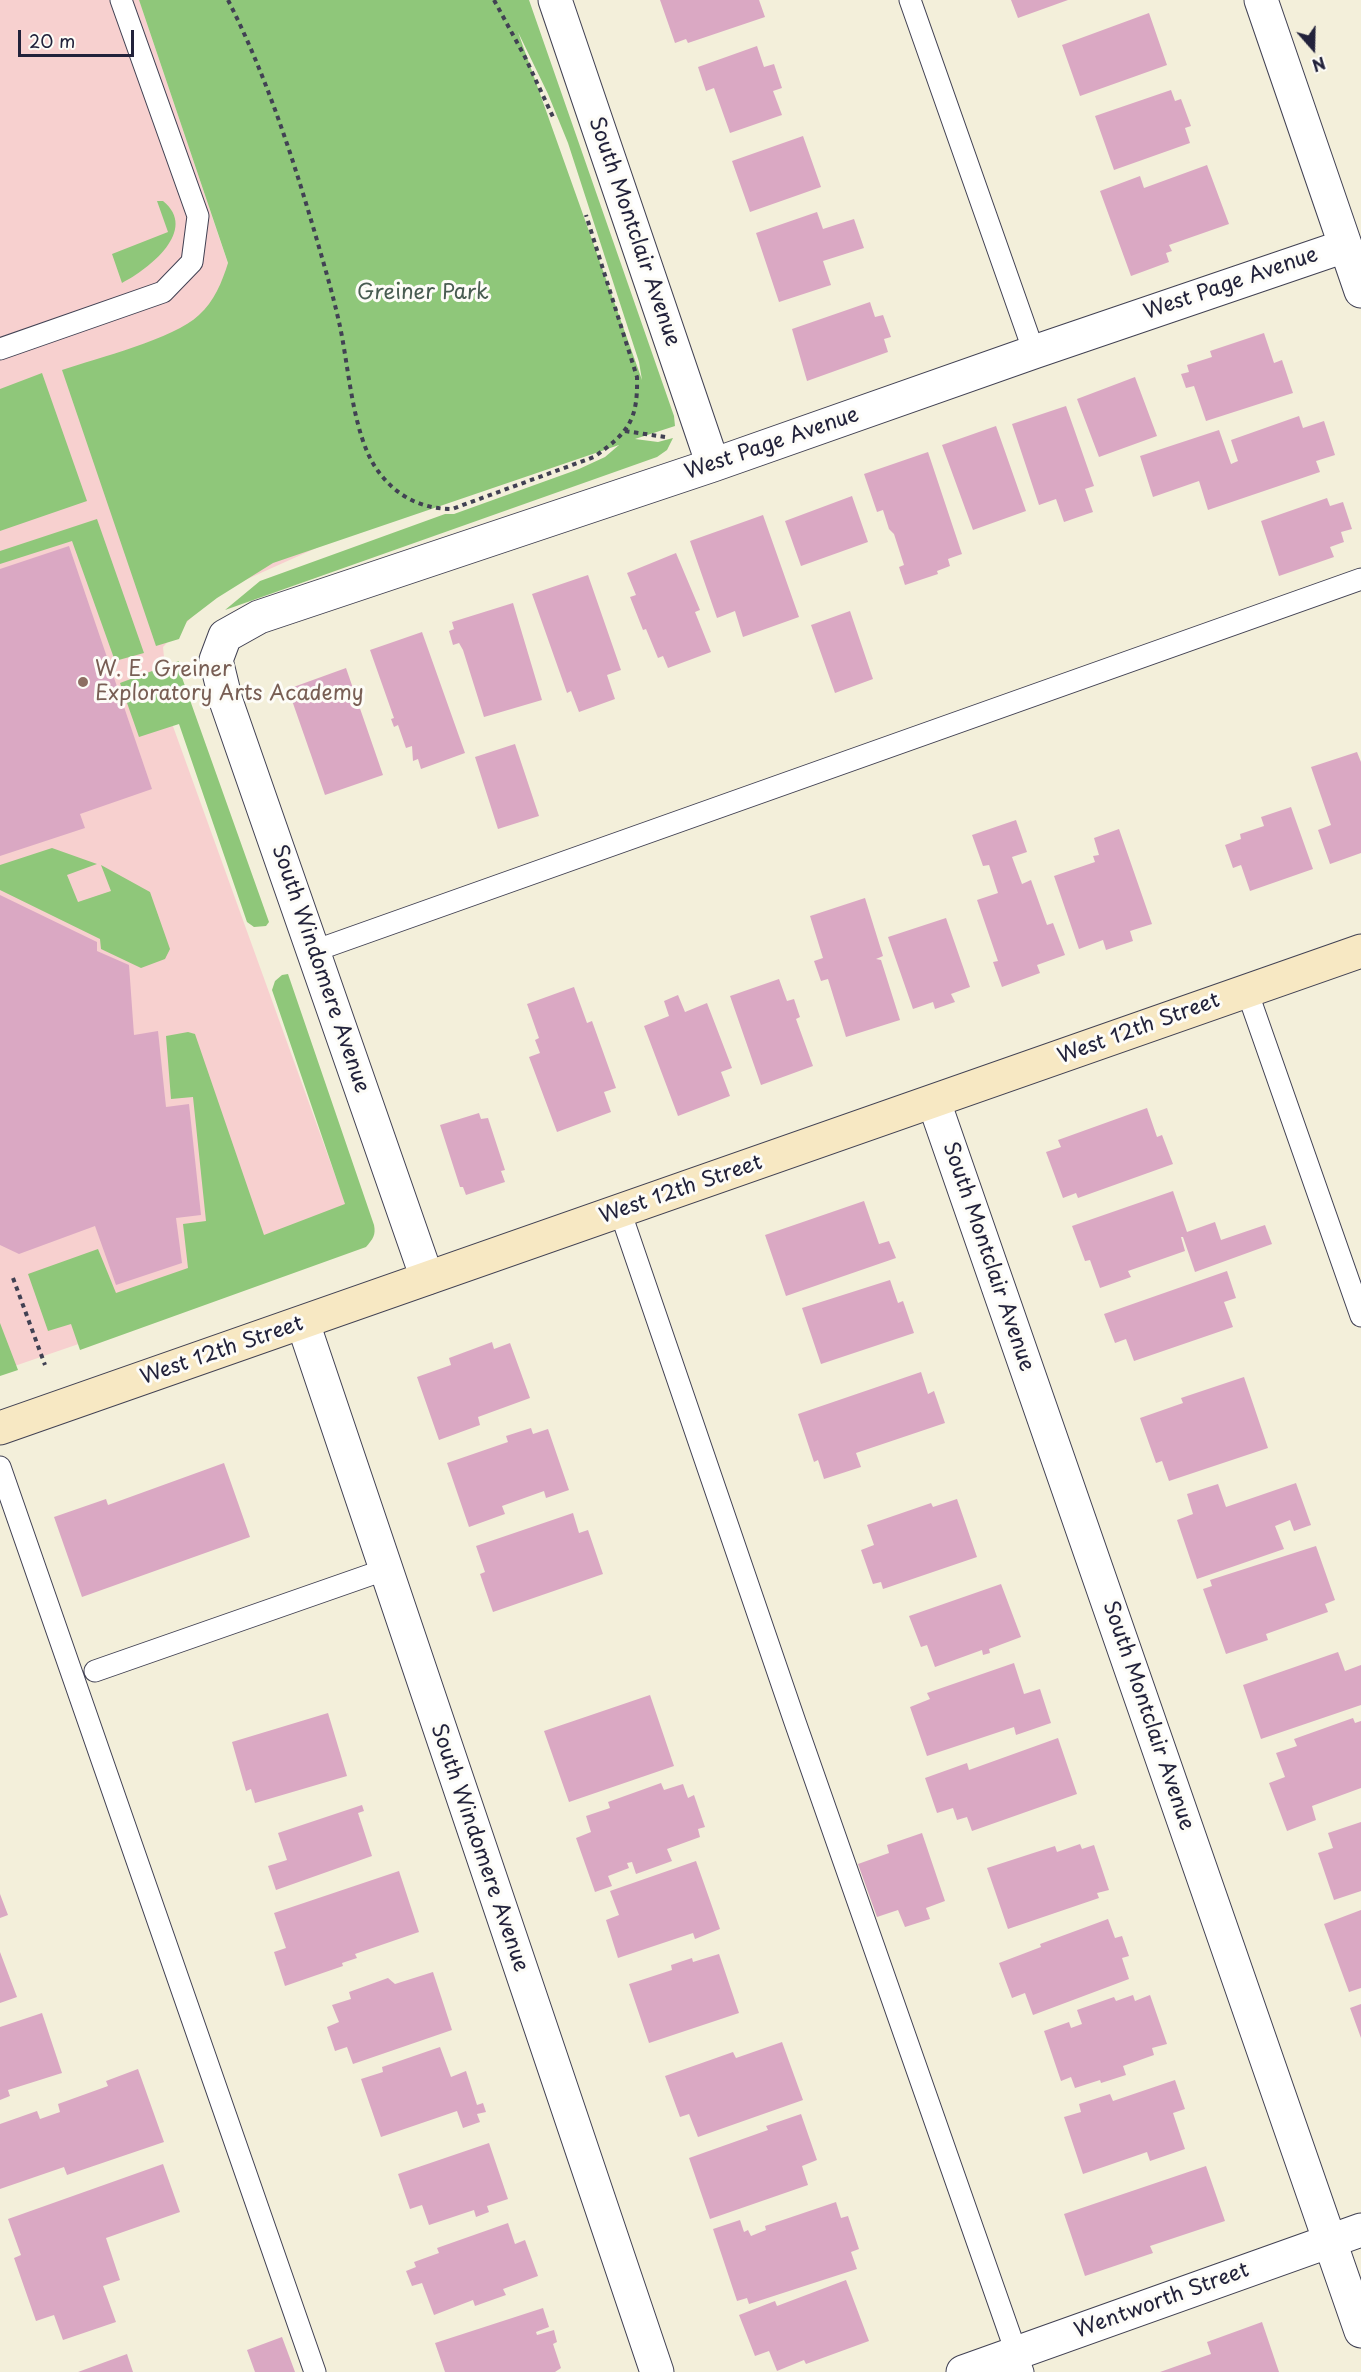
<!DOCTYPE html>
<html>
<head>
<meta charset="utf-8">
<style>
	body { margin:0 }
	#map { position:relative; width:1361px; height:2372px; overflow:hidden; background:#f3efda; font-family:"Playpen Sans",sans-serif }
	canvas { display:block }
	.north { position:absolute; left:1283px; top:18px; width:60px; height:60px; -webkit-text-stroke:4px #fdfcf7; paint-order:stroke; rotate:160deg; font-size:16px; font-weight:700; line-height:24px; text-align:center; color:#22223b }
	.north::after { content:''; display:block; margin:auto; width:21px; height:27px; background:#22223b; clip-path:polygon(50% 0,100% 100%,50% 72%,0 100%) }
	.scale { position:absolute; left:18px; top:30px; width:116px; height:27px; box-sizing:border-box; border:3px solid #22223b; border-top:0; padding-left:8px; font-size:18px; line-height:21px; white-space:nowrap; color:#22223b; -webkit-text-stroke:4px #fdfcf7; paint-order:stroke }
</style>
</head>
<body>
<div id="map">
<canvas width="1361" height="2372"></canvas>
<div class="north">N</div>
<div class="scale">20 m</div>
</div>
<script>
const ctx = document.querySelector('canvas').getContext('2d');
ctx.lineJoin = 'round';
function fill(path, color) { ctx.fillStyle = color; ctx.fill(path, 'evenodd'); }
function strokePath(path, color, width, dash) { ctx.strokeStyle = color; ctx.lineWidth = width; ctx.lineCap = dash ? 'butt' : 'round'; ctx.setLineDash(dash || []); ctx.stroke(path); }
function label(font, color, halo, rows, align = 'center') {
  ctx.font = font + ' "Playpen Sans",sans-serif'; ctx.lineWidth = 6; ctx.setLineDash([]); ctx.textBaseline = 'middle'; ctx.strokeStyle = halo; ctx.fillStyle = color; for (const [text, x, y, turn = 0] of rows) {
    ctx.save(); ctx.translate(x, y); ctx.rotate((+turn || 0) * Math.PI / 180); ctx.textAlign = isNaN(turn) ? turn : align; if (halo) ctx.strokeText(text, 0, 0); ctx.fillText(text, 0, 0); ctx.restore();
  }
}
fill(new Path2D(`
	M0,0H139L323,545L214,594L163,647L170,718L361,1247L0,1371Z`), '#f7d0cf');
fill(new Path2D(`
	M139,0H529L674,416L675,426L635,439L658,442L673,438L667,450L657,457L225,610L260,581L445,514H454L579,469L605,457L619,445L273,563L217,598L187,621L179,639L156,646L62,370C97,358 174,339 199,315C214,302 222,282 228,263ZM518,32L548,94L568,143L639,362L642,380Z
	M157,201H163C199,230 149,269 122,283L112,254L168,232Z
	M42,373L87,501L0,531V389Z
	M97,519L144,653L115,661L72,541L0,564V551Z
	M179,661L180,672L269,922L266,926L254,927L247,922L179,724L139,737L120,683Z
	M52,848L97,864L67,875L78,902L111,891L101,865L150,892L170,949L165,959L141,968L101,949L100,939L0,890V865Z
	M288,974L374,1225C376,1235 373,1239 366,1247L80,1350L71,1324L48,1331L28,1274L98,1249L116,1293L188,1268L183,1224L206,1221L193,1097L171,1099L166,1036L188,1032L195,1034L264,1235L345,1204L272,990L275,981L282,975Z
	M0,1323L18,1370L0,1376Z`), '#8fc77a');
fill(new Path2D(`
	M660,0H759L765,17L688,43L686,39L675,43Z
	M1011,0H1068L1018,18Z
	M1149,13L1167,65L1080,96L1062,45Z
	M757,46L764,67L774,64L782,88L773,91L782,115L730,133L714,88L706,91L698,67Z
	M1171,90L1175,101L1181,99L1191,126L1185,128L1190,143L1114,170L1095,116Z
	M803,136L821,187L750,212L732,161Z
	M1207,165L1229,224L1169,245L1172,251L1166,253L1169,262L1131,276L1100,191L1140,176L1144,188Z
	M817,212L823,229L854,219L864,248L823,261L831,285L779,302L756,233Z
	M870,302L875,317L883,315L891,337L884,339L888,352L807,381L792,329Z
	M1264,333L1274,363L1282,360L1293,393L1206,421L1194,386L1186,388L1181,374L1189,372L1187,365L1212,357L1210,351Z
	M1135,377L1157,436L1099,457L1077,399Z
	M1066,406L1094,486L1085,489L1093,512L1064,522L1056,499L1039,505L1012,424Z
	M1299,416L1303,428L1324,421L1335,455L1316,461L1320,472L1208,510L1199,481L1153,497L1140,456L1219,430L1231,464L1238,461L1231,440Z
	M996,426L1026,511L973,530L942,445Z
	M928,452L962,554L948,559L950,566L937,571L938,574L905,585L899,567L904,565L894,534L889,529L883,510L877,512L864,474Z
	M852,496L868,542L801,566L785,521Z
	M1327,498L1330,506L1343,502L1352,529L1341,532L1344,542L1330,547L1334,557L1279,576L1261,521Z
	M763,515L799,617L743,637L735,611L717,618L690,541Z
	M69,546L152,789L80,814L85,828L0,856V569Z
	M676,553L700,610L695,612L711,652L668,668L663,656L658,658L646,629L643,630L630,597L636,595L627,573Z
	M588,575L621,670L607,675L615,699L579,712L571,691L567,693L532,594Z
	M513,603L542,700L484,717L463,650L459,643L453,645L449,631L454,629L452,622Z
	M850,611L873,679L835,693L811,625Z
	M422,632L465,753L421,769L418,759L413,761L412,746L406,748L398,725L394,727L391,719L394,718L370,650Z
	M346,668L383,775L325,795L288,689Z
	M515,744L539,816L498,829L475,757Z
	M1357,752L1361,762V853L1330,864L1318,830L1331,825L1311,767Z
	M1291,807L1313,869L1250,891L1241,865L1233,868L1225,845L1241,839L1240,834L1264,826L1261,817Z
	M1016,820L1027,852L1012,857L1022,884L1031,880L1047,925L1053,923L1065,955L1037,965L1040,973L1002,987L993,962L998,961L977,900L998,893L989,865L983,866L972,835Z
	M1119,829L1152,924L1130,931L1133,941L1106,950L1103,940L1079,949L1054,876L1095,862L1093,856L1099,855L1094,838Z
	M0,895L97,942V951L129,965L134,1035L158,1031L166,1107L189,1104L201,1215L176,1218L182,1263L116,1285L95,1226L19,1254L0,1245Z
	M865,898L883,956L876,959L881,960L900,1020L846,1037L828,979L821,981L814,961L823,958L810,916Z
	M946,918L970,987L951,994L955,1002L935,1009L933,1002L913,1009L888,937Z
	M779,979L787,1001L794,999L800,1017L796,1019L813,1066L761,1085L730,996Z
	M574,987L587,1023L592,1021L616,1088L604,1092L611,1112L557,1132L529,1057L540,1053L535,1040L539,1038L527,1004Z
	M678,995L685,1012L707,1003L732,1068L721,1072L730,1096L678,1116L644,1026L669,1016L664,1001Z
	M1147,1108L1157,1137L1162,1135L1173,1164L1078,1198L1076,1193L1063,1198L1046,1152L1061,1147L1058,1140Z
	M479,1113L481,1119L488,1118L505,1170L501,1171L505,1182L466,1195L463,1187H460L440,1125Z
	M1173,1191L1187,1232L1215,1222L1221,1240L1265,1225L1272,1244L1195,1272L1183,1237H1181L1185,1251L1128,1271L1131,1277L1100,1288L1090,1260L1085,1261L1072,1226Z
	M864,1201L879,1244L889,1241L896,1258L786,1296L765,1235Z
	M1227,1271L1236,1298L1224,1302L1233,1327L1134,1361L1126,1339L1115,1343L1104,1314Z
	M890,1280L898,1303L903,1301L914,1333L821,1364L802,1308Z
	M492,1342L494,1349L510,1343L530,1398L478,1417L480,1425L439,1440L417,1377L451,1365L449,1358Z
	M921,1372L928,1394L934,1391L945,1423L856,1453L861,1467L824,1479L818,1460L814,1462L798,1414Z
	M1244,1377L1268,1448L1169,1481L1162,1461L1156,1463L1140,1418L1183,1403L1181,1398Z
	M531,1428L533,1434L548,1429L569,1490L546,1498L544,1491L502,1506L505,1514L469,1527L447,1463L508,1442L506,1436Z
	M224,1463L250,1537L82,1597L54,1517L106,1499L108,1505Z
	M1296,1483L1311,1525L1294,1531L1290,1520L1275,1526L1284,1549L1197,1579L1177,1520L1193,1514L1187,1494L1218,1484L1226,1507Z
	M957,1499L977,1557L883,1589L881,1582L873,1584L861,1550L874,1545L867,1525L931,1503L933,1507Z
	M573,1513L579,1533L588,1530L603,1574L493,1612L480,1574L485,1572L476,1546Z
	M1316,1546L1335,1600L1325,1604L1328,1612L1266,1634L1268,1640L1226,1654L1203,1589L1212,1586L1210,1580Z
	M1001,1584L1021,1637L989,1649L990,1653L983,1655L982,1650L935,1667L927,1645L921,1647L909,1616Z
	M1338,1652L1345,1671L1361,1665V1705L1261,1739L1243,1685Z
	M1014,1663L1024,1694L1040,1689L1051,1723L1016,1735L1014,1727L927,1756L910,1707L930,1699L927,1693Z
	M650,1695L674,1766L569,1802L544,1731Z
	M328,1713L347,1776L255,1803L251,1789L246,1791L232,1742Z
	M1353,1718L1355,1723L1361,1721V1788L1312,1806L1316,1820L1287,1831L1269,1783L1285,1777L1276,1753L1297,1746L1294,1739Z
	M1058,1738L1077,1794L972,1831L967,1817L957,1820L953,1808L937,1813L925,1778L967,1763L969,1770Z
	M661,1783L664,1790L683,1784L688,1798L694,1795L705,1827L698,1829L700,1837L667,1849L672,1861L636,1874L632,1862L627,1863L629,1868L608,1876L612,1886L595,1892L576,1838L591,1832L586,1816L610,1808L608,1802Z
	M362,1805L364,1811L358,1813L372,1856L276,1890L268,1866L287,1860L278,1833Z
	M1361,1822V1891L1334,1900L1318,1853L1333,1848L1328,1833Z
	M922,1833L945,1901L926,1908L930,1919L905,1927L898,1910L877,1917L858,1864L889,1853L887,1845Z
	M1080,1844L1082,1849L1094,1845L1109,1890L1097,1893L1099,1898L1008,1929L987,1868L1055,1846L1057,1852Z
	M696,1861L720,1929L695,1939L693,1933L618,1958L606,1920L619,1915L610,1891Z
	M399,1871L419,1932L355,1954L357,1958L342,1963L343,1966L285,1986L274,1952L286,1948L274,1913Z
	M0,1894L8,1915L0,1918Z
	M1361,1910V1988L1349,1992L1324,1924Z
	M1108,1919L1115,1938L1122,1936L1129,1956L1122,1958L1129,1979L1033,2015L1025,1993L1012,1998L999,1963L1041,1947L1040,1944Z
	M0,1952L17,1997L0,2003Z
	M719,1954L739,2013L649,2043L629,1984L672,1970L671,1965L692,1958L693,1962Z
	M433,1972L452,2030L353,2064L347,2047L335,2051L327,2027L339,2022L332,2005L351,1999L349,1992L388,1978L395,1984Z
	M1133,1995L1135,2001L1150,1995L1167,2044L1152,2048L1154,2055L1123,2066L1126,2075L1101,2083L1100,2080L1075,2088L1071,2077L1061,2081L1044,2031L1069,2022L1071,2028L1082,2024L1077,2010L1114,1997L1116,2001Z
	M1361,2004V2038L1350,2008Z
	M42,2013L62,2073L8,2090L10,2096L0,2100V2027Z
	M782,2042L803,2100L698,2137L689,2114L680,2117L665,2076L733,2052L736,2058Z
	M440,2047L451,2077L466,2071L477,2105L483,2103L486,2112L477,2114L480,2122L463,2128L457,2111L381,2137L361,2079L383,2072L382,2067Z
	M138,2069L164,2142L67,2175L64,2167L0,2189V2124L37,2111L40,2119L60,2112L58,2104L108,2086L106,2081Z
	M1175,2080L1185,2109L1173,2113L1185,2149L1150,2161L1147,2152L1083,2174L1064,2117L1081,2112L1079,2104L1110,2094L1113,2101Z
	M801,2114L817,2160L802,2166L808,2185L710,2219L689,2158L768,2130L766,2126Z
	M489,2143L508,2199L487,2206L489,2212L476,2217L474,2210L429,2225L422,2205L410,2209L398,2174Z
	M163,2164L180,2212L106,2238L120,2280L103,2286L116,2322L63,2340L54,2315L36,2321L14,2258L21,2255L8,2219Z
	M1206,2166L1225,2221L1150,2246L1153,2253L1085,2276L1064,2214Z
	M836,2202L841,2218L848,2216L859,2249L851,2252L857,2269L749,2304L747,2298L737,2301L713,2229L740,2220L744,2232L748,2230L751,2236L766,2230L765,2226Z
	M508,2223L515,2244L525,2240L538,2276L503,2289L506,2295L475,2306L473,2300L434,2315L422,2283L412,2286L406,2271L416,2267L414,2262L439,2253L437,2248Z
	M846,2280L869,2341L806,2364L804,2360L777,2371L769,2351L755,2356L739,2315L775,2301L777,2306Z
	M543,2308L549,2327L536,2332L537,2335L554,2330L557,2342L553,2344L561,2368L555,2372H445L435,2343Z
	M1262,2322L1279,2372H1160L1211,2354L1207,2342Z
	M282,2337L295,2372H255L247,2350Z
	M127,2354L133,2372H78Z`), '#daa8c3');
const lane = new Path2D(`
	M910,0L1034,352
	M0,349L163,292L192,262L198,216L121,0
	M314,951L1361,579
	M1247,991L1361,1316
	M620,1211L795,1722L1023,2372
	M0,1467L315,2372
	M95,1671L384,1570`);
const street = new Path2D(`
	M555,0L713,465
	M1261,0L1361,291
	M934,1102L1361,2331
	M427,1278L226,701L216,660L225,636L259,617L713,465L1034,352L1345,246
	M303,1323L657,2372
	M963,2372L1361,2230`);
const secondary = new Path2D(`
	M0,1428L1361,951`);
strokePath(lane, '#414153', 23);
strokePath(street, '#414153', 35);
strokePath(secondary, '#414153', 35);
strokePath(new Path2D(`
	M228,0C265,73 291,152 314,230C323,261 332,291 339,322C349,365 352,436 378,471C396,496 421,509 452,509L594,457C629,432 638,420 637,377L586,215
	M494,0L525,57L553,117
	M625,431L665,437
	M13,1278L45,1365`), '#414153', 4, [4.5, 4.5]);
strokePath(lane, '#fff', 21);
strokePath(street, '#fff', 33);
strokePath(secondary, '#f7e8c3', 33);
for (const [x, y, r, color] of [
	[83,682,6,"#8d6e63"]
]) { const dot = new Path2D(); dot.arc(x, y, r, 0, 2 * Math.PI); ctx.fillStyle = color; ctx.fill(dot); strokePath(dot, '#fdfcf7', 2); }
label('21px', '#22223b', '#fdfcf7', [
	["South Montclair Avenue",634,232,71],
	["West Page Avenue",1231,284,-19],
	["West Page Avenue",772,444,-19],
	["South Windomere Avenue",320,969,71],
	["West 12th Street",1139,1029,-20],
	["West 12th Street",681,1190,-19],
	["South Montclair Avenue",988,1257,71],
	["West 12th Street",222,1351,-19],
	["South Montclair Avenue",1148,1716,71],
	["South Windomere Avenue",479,1848,71],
	["Wentworth Street",1162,2301,-20]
]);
label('21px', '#485c51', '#fdfcf7', [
	["Greiner Park",423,293]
]);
label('21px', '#785e54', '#fdfcf7', [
	["W. E. Greiner",95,670],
	["Exploratory Arts Academy",95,694]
], 'left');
</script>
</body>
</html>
